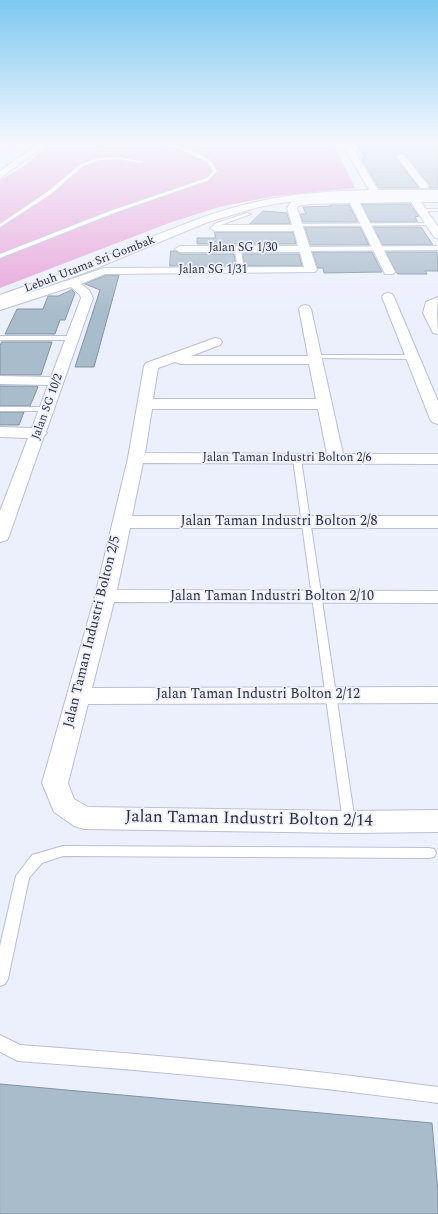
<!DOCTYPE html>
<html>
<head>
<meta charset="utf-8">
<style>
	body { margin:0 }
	canvas { display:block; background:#ecf0fd }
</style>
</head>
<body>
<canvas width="438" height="1214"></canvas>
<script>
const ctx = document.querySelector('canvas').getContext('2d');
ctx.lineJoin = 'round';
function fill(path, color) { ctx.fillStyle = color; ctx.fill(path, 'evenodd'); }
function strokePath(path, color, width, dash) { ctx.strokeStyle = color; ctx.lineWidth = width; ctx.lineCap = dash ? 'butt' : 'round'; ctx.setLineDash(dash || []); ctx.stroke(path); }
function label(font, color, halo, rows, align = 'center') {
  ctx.font = font + ' Spectral,serif'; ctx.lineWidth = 3.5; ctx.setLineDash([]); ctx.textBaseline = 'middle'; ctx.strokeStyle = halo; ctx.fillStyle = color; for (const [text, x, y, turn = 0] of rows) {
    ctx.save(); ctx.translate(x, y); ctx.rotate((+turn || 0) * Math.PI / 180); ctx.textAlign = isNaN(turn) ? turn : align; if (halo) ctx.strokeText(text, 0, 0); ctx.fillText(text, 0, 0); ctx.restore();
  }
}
fill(new Path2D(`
	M117,142H333L355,188L275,196L219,207L169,223L0,288V180L23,167L49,145H96Z`), '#e7a4d9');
const building = new Path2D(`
	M355,142H438V188H429L430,185L404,154H398L396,158L419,188H379L361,158H365Z
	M362,204H410L419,216L415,217L418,222H371Z
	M330,205H349L358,222H303L300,214H306L303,207L331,206Z
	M263,211L287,213L290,224H250Z
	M305,227H360L369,245H311Z
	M374,227H421L433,245H383Z
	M215,232H293L296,244H197V238H215Z
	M171,251H176L180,254H234L236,266H170Z
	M313,252H372L382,272L324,273L323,268H318Z
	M386,252H437L438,271H425L427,274H398Z
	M243,254H299L302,266H245Z
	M107,275H119L94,367H75L100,290L85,284Z
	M72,290L75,293L65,320H60L55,334H5L17,309H43L48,296H58Z
	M2,342H52L41,375H0V346Z
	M0,386H37L38,387L30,406H0Z
	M0,412H24L19,425H0Z
	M0,1084L432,1123L438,1192V1214H0Z`);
fill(building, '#a9bccb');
strokePath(building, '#8193a2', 1);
const lane = new Path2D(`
	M111,142H125L80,147L0,145V143L80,145Z
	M158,142C170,142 201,153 210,160C213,162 215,168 217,171L209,180L114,213L0,258V254L110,211L207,178L213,171L207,162L180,149Z
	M118,157L143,162L141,163L118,159L99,160L83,166L51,194L0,227V224L47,192L81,164L98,158Z
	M422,209H438V211H420Z
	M247,213L251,214L218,226L217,229L213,228L214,224Z
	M431,223L433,225L298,226L296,225L298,224Z
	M438,246V250L305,251L302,249L305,247Z
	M238,247L241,249L244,271L241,273L238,271L235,249Z
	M0,336H73L76,338L73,340H0Z
	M314,355H413L416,357L413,359L312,358L311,357Z
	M0,407H47L51,409L47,411H0Z
	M294,457H297L301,459L355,822L354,826L349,827L344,826L343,822L293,459Z
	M63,846L429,848L434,849L436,853L434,857L429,858L63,856L42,863L29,878L8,979L5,984L0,986V946L16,876L32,855Z
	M0,1035L20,1045C160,1055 299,1068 438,1087V1103C298,1084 158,1071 18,1061L0,1052Z`);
const street = new Path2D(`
	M41,142H50L0,178V171Z
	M341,142H349L380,193L378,195H372Z
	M398,155H404L427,184L429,186L427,188H421L398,159L397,157Z
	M353,196H438V202H421L438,227V238L434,237L411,202L360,203L395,272L393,274H385L350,203L309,204L298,206L297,208L317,270L315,272L105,274L81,284L89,290L93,298L46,432L47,433L44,436L9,536L7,540L0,542V511L28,438L0,437V427L32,428L48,385L0,384V376L51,377L81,298L80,295L71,287L0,310V302L69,280L104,268L304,267L300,252H180L175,249L180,246H298L294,231H215L210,228L215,225H292L287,208L291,202L309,198Z
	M388,293L392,294L394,297L438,401V424L432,422L430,419L382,297L384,294Z
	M305,305L309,306L311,309L343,454H438V464L143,463L132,516H438V528H130L117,590L438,591V603L114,602L92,688L438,687V703L88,704L68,783L74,799L88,807L349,811L438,810V832L349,833L84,829L74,826L54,812L42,783L95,596L128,458L144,366L146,363L215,338L220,339L222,342L220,345L191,356H308L299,309L301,306ZM175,362L181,364H309L316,399H153L158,368ZM152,409H318L327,454L145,453Z`);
const secondary = new Path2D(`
	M371,190H438V196L325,198L280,203L259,207L208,222L92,270L0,303V295C37,282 75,269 111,254C160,234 208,212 260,201C296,193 334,191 371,190Z
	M438,297L437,313L438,334L433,333L423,313L426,302Z`);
strokePath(lane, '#b9bfd4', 2);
strokePath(street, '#b9bfd4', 2);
strokePath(secondary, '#b9bfd4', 2);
strokePath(new Path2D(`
	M365,151L390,153
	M413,151L438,148`), '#8e919c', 1, [0.5, 1.5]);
fill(lane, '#fff');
fill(street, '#fff');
fill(secondary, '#fff');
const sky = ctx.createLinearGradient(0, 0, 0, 312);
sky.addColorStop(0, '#7dc8f0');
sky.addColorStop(0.46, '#f6f8fe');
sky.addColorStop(1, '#f6f8fe00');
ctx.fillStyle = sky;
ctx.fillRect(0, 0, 438, 312);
label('12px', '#2b2e36', '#ecf0fd', [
	["Jalan SG 1/30",243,249],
	["Lebuh Utama Sri Gombak",90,265,-21],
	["Jalan SG 1/31",213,271],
	["Jalan SG 10/2",48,407,-70],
	["Jalan Taman Industri Bolton 2/6",287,459]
]);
label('14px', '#2b2e36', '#ecf0fd', [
	["Jalan Taman Industri Bolton 2/8",279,522],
	["Jalan Taman Industri Bolton 2/10",272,597],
	["Jalan Taman Industri Bolton 2/5",93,632,-76],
	["Jalan Taman Industri Bolton 2/12",258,695]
]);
label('17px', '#2b2e36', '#ecf0fd', [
	["Jalan Taman Industri Bolton 2/14",249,820,1]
]);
</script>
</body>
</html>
